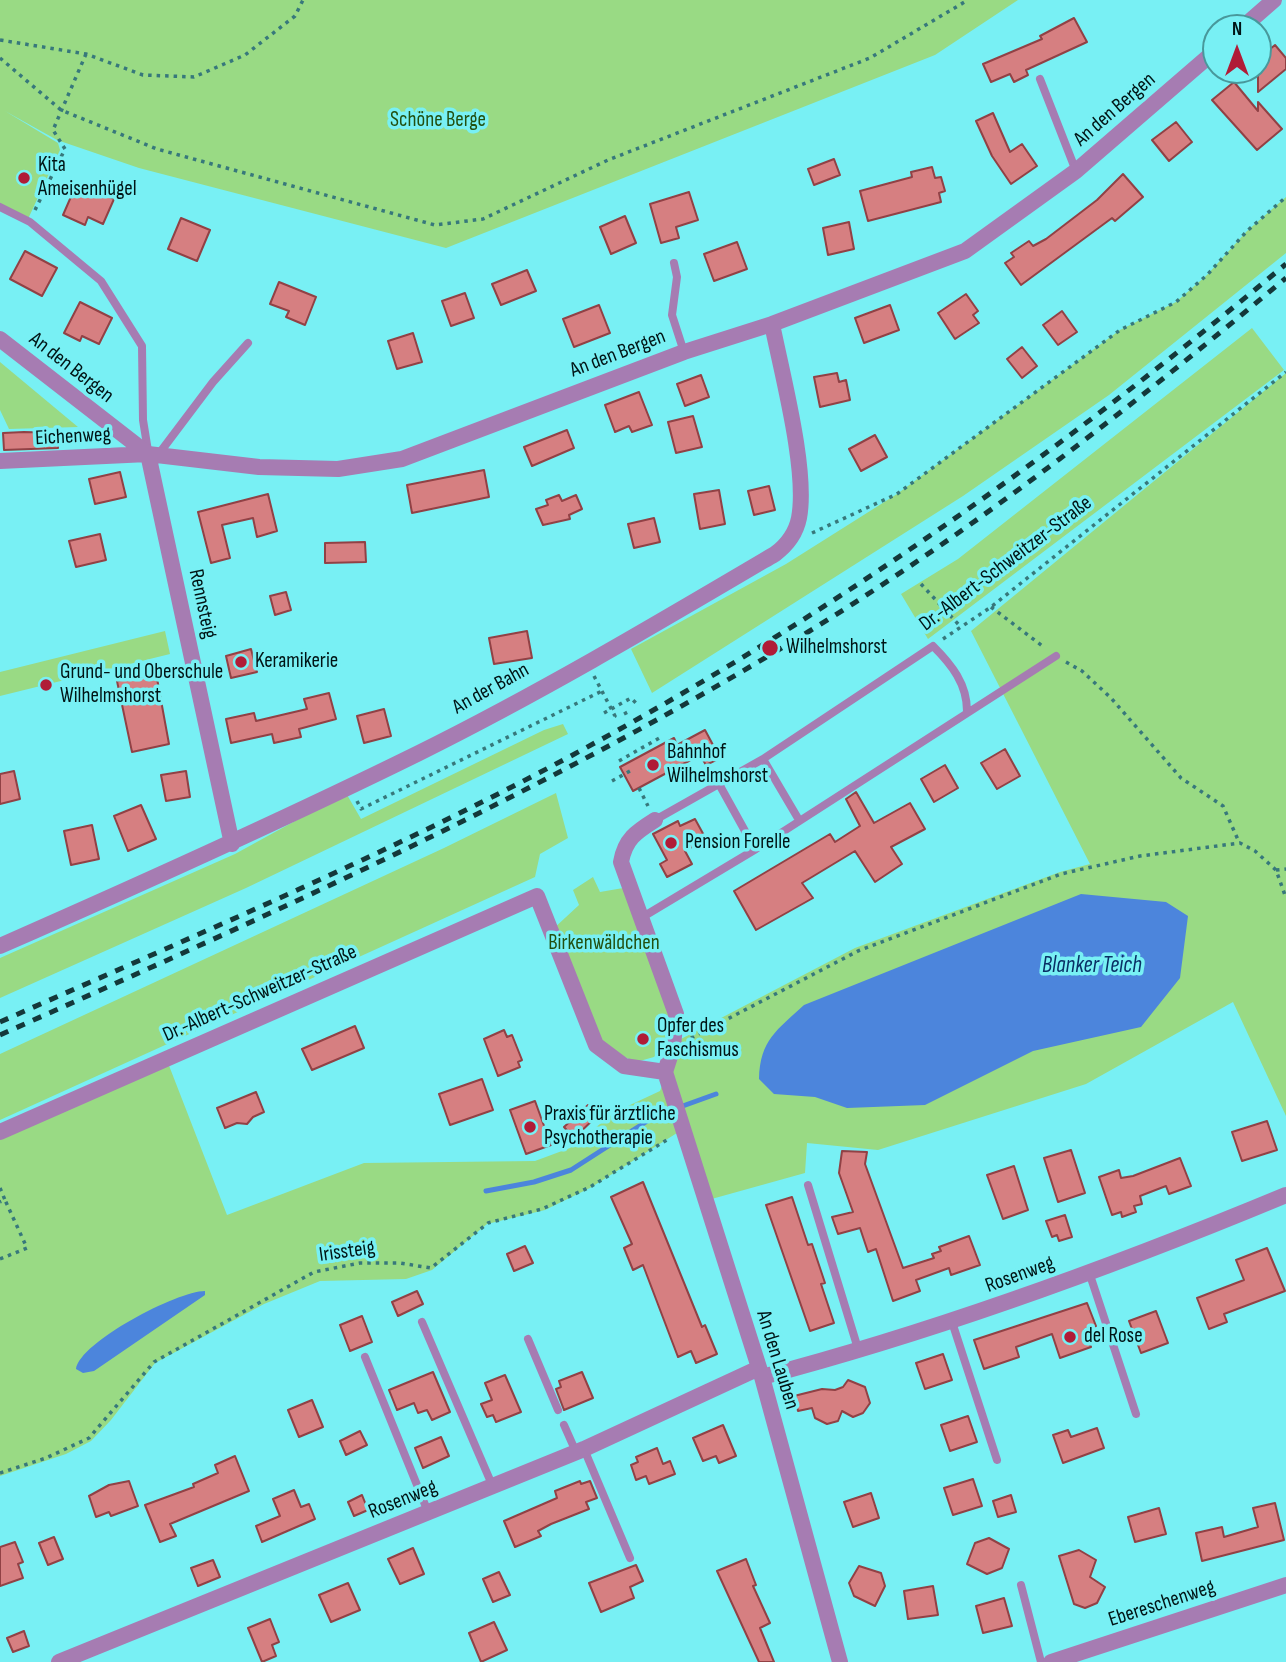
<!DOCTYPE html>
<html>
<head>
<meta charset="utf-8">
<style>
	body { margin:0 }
	#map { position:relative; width:1286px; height:1662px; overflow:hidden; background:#78f0f4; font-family:"Sofia Sans Condensed",sans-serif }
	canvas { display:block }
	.north { position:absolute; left:1202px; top:14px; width:70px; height:70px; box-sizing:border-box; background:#78f0f4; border:2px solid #48989b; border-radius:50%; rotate:0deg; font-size:19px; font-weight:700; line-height:28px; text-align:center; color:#001415 }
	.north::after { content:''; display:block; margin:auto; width:24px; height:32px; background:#b01c37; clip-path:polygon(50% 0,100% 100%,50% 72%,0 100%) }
</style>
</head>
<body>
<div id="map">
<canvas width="1286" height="1662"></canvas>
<div class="north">N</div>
</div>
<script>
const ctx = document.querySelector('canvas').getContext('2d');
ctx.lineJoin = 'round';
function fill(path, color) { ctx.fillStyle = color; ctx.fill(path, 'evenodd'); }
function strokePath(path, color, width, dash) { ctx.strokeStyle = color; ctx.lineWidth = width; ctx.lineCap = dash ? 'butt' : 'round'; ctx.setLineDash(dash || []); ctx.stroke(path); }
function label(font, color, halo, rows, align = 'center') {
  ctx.font = font + ' "Sofia Sans Condensed",sans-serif'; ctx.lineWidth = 7; ctx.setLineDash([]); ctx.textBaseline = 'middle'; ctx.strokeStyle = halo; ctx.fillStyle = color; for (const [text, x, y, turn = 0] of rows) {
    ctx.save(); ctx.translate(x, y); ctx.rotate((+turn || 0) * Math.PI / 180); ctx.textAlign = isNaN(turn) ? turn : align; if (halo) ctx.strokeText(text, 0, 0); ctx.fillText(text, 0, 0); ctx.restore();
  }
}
fill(new Path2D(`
	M0,0H1018L935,55L446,248L139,168L57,140L5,111L58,143L60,150L28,219L0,205Z
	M1286,197V253L1109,395L963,496L652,693L631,649L786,564L897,494L1120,330L1176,302L1207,275L1247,231Z
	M1252,328L1284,370L928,639L901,594L958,559Z
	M0,362L78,427L9,429L0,410Z
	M1286,373V1116L1233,1002L1086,1084L878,1150L807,1143L805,1173L708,1200L688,1126L590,1188L545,1210L487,1224L432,1270L406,1279L320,1281L264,1304L155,1363L111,1420L91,1441L66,1454L0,1476V1138L168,1063L227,1215L364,1163L535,1161L570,1148L615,1112L660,1091L679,1040L855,948L1060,872L1090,864L971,631Z
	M165,631L170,654L0,696V672Z
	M563,724L568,734L246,888L0,998V958L235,854L346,793L361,819L544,730Z
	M556,793L568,838L540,854L535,877L0,1120V1054L444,848Z
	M593,877L600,892L629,887L671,1013L669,1041L654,1057L636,1062L596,1045L552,930L579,905L573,890Z`), '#99da84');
fill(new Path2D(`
	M1081,894L1166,902L1188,916L1180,978L1141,1027L1033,1051L925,1105L847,1108L815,1097L774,1094L759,1079C760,1040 777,1030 804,1005Z
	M205,1291V1295L94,1371L83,1373L76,1369C80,1342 177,1291 205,1291Z`), '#4c85dc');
strokePath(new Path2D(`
	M486,1191L534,1182L571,1170L655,1116L716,1094`), '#4c85dc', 5);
const building = new Path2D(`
	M1074,18L1087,42L1026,70L1028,75L1014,82L1010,74L991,82L983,64L1042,39L1040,36Z
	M1275,45L1286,58V69L1258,92V59Z
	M1234,82L1258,111V102L1282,129L1257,150L1212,100Z
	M993,113L1010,152L1022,144L1037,166L1011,184L992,156L976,121Z
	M1176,122L1192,142L1169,161L1152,140Z
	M834,159L840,175L814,185L808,169Z
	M932,167L935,178L941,177L945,191L939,193L941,202L868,221L860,191L912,177L911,172Z
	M1123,174L1143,197L1115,221L1112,218L1021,285L1005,263L1014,257L1011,253L1029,241L1033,246L1046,239L1097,200Z
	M77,183L114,199L103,224L88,217L85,225L63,215Z
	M689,192L698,220L676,227L679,238L661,243L650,204Z
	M625,216L636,243L611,254L600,227Z
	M181,218L210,230L197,261L168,249Z
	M849,222L854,249L828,255L823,228Z
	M737,242L747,269L714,281L704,254Z
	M25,251L57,268L42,296L10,279Z
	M527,270L536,291L501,305L492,284Z
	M279,282L316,297L305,325L286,317L289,311L270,304Z
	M465,293L474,318L451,326L442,301Z
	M966,294L978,311L973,315L979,323L955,339L938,313Z
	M80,302L112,318L99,344L82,336L80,341L64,333Z
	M599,305L610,333L574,347L563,319Z
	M890,305L899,330L864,343L855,318Z
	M1062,311L1077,332L1058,345L1043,325Z
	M413,333L422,362L397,369L388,341Z
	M1022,347L1037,366L1022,378L1007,359Z
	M837,373L839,382L846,380L850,400L820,407L814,377Z
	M701,375L709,397L685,406L677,384Z
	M639,392L652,425L632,432L629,426L615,432L605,405Z
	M693,416L702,447L676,453L668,422Z
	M567,430L574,448L532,466L524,447Z
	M24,432L57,433L58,448L4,450L3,433Z
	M875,435L887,457L861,471L849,449Z
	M484,470L489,497L412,513L407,485Z
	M120,472L126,497L95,504L89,479Z
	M769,486L775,510L754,515L748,491Z
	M719,490L725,524L700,529L694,494Z
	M268,494L277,531L257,537L253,518L222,525L230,558L211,563L198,512Z
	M559,495L562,501L576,495L582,509L569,515L570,519L543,525L536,509L548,505L546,500Z
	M654,518L660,542L634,548L628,524Z
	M100,534L106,560L76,567L69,541Z
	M365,542L366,562L325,563V543Z
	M286,592L291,610L275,615L270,596Z
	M527,631L532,658L494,664L489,638Z
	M251,649L257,672L231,678L226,656Z
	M156,673L169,744L132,752L117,681Z
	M329,693L336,719L299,729L301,737L274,743L272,734L231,743L226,719L254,713L256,721L307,709L304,699Z
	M384,709L391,736L364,743L357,716Z
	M705,730L720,758L706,765L700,755L633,791L620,767L674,738L677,745Z
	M1005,749L1020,776L997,789L981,763Z
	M945,765L958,788L934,802L921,779Z
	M14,771L20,799L0,804V774Z
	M186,771L190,797L166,801L161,775Z
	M856,792L874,823L910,803L925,829L891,847L902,864L875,882L855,851L802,883L813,898L756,930L734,891L830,834L835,842L860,826L846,799Z
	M141,805L156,839L128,851L114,816Z
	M695,819L706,839L685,851L692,864L667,877L660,864L667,860L653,834L678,821L680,826Z
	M92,825L99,859L71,865L64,831Z
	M355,1026L364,1048L312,1070L302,1049Z
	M504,1030L507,1037L512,1035L522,1060L518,1062L520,1067L498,1076L484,1039Z
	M482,1079L493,1110L450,1125L439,1094Z
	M256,1092L264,1112L253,1117L247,1124L237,1123L225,1128L217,1108Z
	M535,1101L551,1145L526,1154L510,1110Z
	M588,1105L598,1115L574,1138L564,1127Z
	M1267,1121L1277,1150L1242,1161L1232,1132Z
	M1071,1150L1085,1193L1058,1202L1044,1158Z
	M842,1151L867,1152L865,1164L903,1268L934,1258L932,1254L941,1251L939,1247L969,1236L980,1265L951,1275L949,1268L916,1280L920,1291L893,1301L876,1249L868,1252L860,1228L838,1234L832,1217L853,1212L839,1173Z
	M1180,1158L1191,1186L1169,1194L1166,1186L1140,1196L1142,1204L1134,1206L1136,1212L1122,1217L1121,1212L1112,1215L1099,1177L1119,1170L1121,1178L1133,1176Z
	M1014,1166L1028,1210L1003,1219L987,1175Z
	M643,1182L702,1327L705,1325L717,1354L696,1363L691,1351L678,1357L643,1265L633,1270L624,1248L632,1244L611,1197Z
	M792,1197L808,1245L812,1244L825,1283L821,1284L834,1323L810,1331L766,1205Z
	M1065,1215L1072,1237L1059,1241L1057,1235L1052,1237L1046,1221Z
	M525,1246L533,1263L514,1271L507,1254Z
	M1267,1248L1285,1291L1224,1314L1227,1322L1209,1329L1197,1298L1244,1280L1236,1260Z
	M417,1291L423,1304L398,1316L392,1302Z
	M1087,1303L1096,1326L1084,1330L1091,1347L1060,1358L1052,1334L1016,1347L1019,1357L984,1369L974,1340Z
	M1156,1311L1168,1343L1141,1353L1129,1321Z
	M362,1316L372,1342L350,1351L340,1325Z
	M943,1354L952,1380L925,1389L916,1363Z
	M433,1372L450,1412L432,1420L427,1410L418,1413L414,1403L397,1410L389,1390Z
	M582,1372L593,1398L564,1410L556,1389L561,1387L559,1381Z
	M505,1375L521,1412L496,1422L493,1415L487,1417L481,1404L492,1400L485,1383Z
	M848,1380L865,1387L870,1403L863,1413L853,1417L842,1411L838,1421L827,1424L815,1418L812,1408L798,1411L794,1396L822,1389L835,1390L843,1387Z
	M312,1400L323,1427L299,1437L288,1410Z
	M968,1416L977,1442L950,1451L941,1425Z
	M723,1425L736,1456L719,1463L716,1456L703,1461L693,1438Z
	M1097,1428L1104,1448L1063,1463L1053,1435L1068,1430L1071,1437Z
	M360,1431L367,1445L346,1455L340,1441Z
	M441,1437L449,1456L423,1468L415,1448Z
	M657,1448L663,1464L670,1461L675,1474L649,1484L646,1476L636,1480L631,1465L638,1462L636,1457Z
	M235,1456L249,1491L170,1524L176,1536L160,1542L145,1505L194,1487L193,1484L218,1473L215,1465Z
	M973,1479L982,1506L953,1515L944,1488Z
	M129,1481L138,1506L111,1516L109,1512L96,1517L89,1496L109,1485Z
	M580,1481L581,1484L590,1481L597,1498L586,1502L589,1509L551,1524L538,1531L541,1536L515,1547L504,1521L557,1498L555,1491Z
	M294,1490L301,1507L309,1504L315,1519L262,1542L256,1526L280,1516L273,1499Z
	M871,1493L879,1518L853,1527L844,1502Z
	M362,1495L368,1510L354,1516L348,1502Z
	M1011,1495L1016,1512L998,1517L993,1501Z
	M1275,1503L1284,1540L1202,1561L1196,1533L1222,1527L1224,1537L1258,1527L1253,1508Z
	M1159,1508L1166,1534L1135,1542L1128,1517Z
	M54,1537L63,1559L48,1565L39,1543Z
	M989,1538L1009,1549L1002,1568L987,1574L967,1564L975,1543Z
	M15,1542L23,1562L18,1564L23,1578L0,1586V1547Z
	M413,1548L424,1574L400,1584L388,1559Z
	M1079,1550L1096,1560L1090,1577L1105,1587L1097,1603L1085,1608L1074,1604L1059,1556Z
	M746,1559L756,1585L753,1586L770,1623L760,1628L774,1662H759L717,1571Z
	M213,1560L220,1577L198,1586L191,1568Z
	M636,1565L643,1581L630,1587L634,1598L601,1612L589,1583Z
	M859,1566L881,1573L885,1586L875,1606L854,1596L849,1583Z
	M499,1572L510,1595L493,1602L483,1579Z
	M348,1583L360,1610L331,1622L319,1595Z
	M933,1586L938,1615L908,1619L904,1591Z
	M1004,1598L1012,1626L983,1633L976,1606Z
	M270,1619L279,1642L272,1645L276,1656L262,1662L248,1628Z
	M494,1622L507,1650L481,1662L469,1633Z
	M24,1631L29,1646L13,1652L7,1638Z`);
fill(building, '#d67f81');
strokePath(building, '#914145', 2);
strokePath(new Path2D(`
	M0,40L86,54L143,75L194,77L245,55L295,16L303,0
	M0,58L61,110L157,149L435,225L483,219L608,160L870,58L968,0
	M35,210L65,149L53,130L86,54
	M812,533L897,494L1120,330L1176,302L1207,275L1247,231L1286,197
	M921,584L960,626
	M991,607L1045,648
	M943,639L991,607L1286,372
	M1066,662L1082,671L1111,698L1181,778L1223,806L1239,842
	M594,676L615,716L611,719
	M604,713L631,698L639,706
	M624,714L628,712
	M619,761L661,737
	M612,781L630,771
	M639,788L648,806
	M357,801L361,809L602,691
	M1276,870L1286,869
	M691,1038L858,951L1061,874L1140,856L1240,843L1255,851L1276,870L1286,898
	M0,1188L5,1200L0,1202
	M0,1259L27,1248L5,1200
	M0,1473L46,1458L89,1438L154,1362L314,1272L360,1263H400L431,1268L488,1223L542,1209L590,1187L670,1138`), '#37787b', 3.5, [3.5, 5]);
strokePath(new Path2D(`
	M1040,79L1076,171
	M0,207L30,222L101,281L142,346L143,420L148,451
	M674,263L677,277L672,315L684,352
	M158,455L213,382L248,343
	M763,759L799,820
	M719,784L755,849
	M655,820L763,759L933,646C952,665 967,684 967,711
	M641,918L756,849L1056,656
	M808,1185L859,1352
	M1089,1272L1136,1414
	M422,1322L493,1487
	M952,1322L997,1460
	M528,1339L558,1410
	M365,1357L428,1512
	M564,1425L576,1452
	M584,1449L630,1558
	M1021,1585L1041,1662`), '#a67cb2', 8);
strokePath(new Path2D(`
	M1242,28L1274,0
	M0,339L148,454
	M148,454L232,844
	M0,461L148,454L259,467L338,469L402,459L684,352L772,324L965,251L1076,171L1216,50
	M655,820C636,832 625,839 621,862L676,1014L673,1047L665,1072
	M0,946C141,884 281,821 419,753C540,693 658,623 775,554C787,545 796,533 799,518C808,471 782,374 772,324
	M665,1072L762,1377L840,1662
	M0,1132L537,896L596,1045L624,1066L665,1072
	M762,1377C941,1330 1115,1266 1286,1195
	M59,1662L584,1449L759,1368
	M1051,1662L1286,1585`), '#a67cb2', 16);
strokePath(new Path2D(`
	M0,1022C209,929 420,841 620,729C858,596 1076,439 1286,264
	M0,1035C278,911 548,791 808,632C977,528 1134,405 1286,278`), '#14383a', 5, [9, 9]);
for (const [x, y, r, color] of [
	[24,178,7,"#b01c37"],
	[770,648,9,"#b01c37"],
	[241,662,7,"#b01c37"],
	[46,685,7,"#b01c37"],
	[653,765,7,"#b01c37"],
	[671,843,7,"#b01c37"],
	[643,1039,7,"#b01c37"],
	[530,1127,7,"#b01c37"],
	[1070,1337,7,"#b01c37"]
]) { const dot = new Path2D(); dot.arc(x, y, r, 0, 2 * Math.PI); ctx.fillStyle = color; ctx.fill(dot); strokePath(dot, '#78f0f4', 2.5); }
label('21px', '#001415', '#78f0f4', [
	["An den Bergen",1115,110,-41],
	["An den Bergen",618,354,-21],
	["An den Bergen",71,368,38],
	["Eichenweg",73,437,-3],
	["Dr.-Albert-Schweitzer-Straße",1006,564,-37],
	["Rennsteig",202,604,78],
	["An der Bahn",491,689,-29],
	["Dr.-Albert-Schweitzer-Straße",260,994,-24],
	["Irissteig",347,1252,-8],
	["Rosenweg",1020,1275,-20],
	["An den Lauben",777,1360,73],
	["Rosenweg",403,1500,-22],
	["Ebereschenweg",1162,1604,-18]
]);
label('21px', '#224f10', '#78f0f4', [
	["Schöne Berge",438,121],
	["Birkenwäldchen",604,944]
]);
label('21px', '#001415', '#78f0f4', [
	["Kita",38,166],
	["Ameisenhügel",38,190],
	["Wilhelmshorst",786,648],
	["Keramikerie",255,662],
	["Grund- und Oberschule",60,673],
	["Wilhelmshorst",60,697],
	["Bahnhof",667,753],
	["Wilhelmshorst",667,777],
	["Pension Forelle",685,843],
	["Opfer des",657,1027],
	["Faschismus",657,1051],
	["Praxis für ärztliche",544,1115],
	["Psychotherapie",544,1139],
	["del Rose",1084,1337]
], 'left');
label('italic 23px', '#092f65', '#78f0f4', [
	["Blanker Teich",1092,966]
]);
</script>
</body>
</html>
